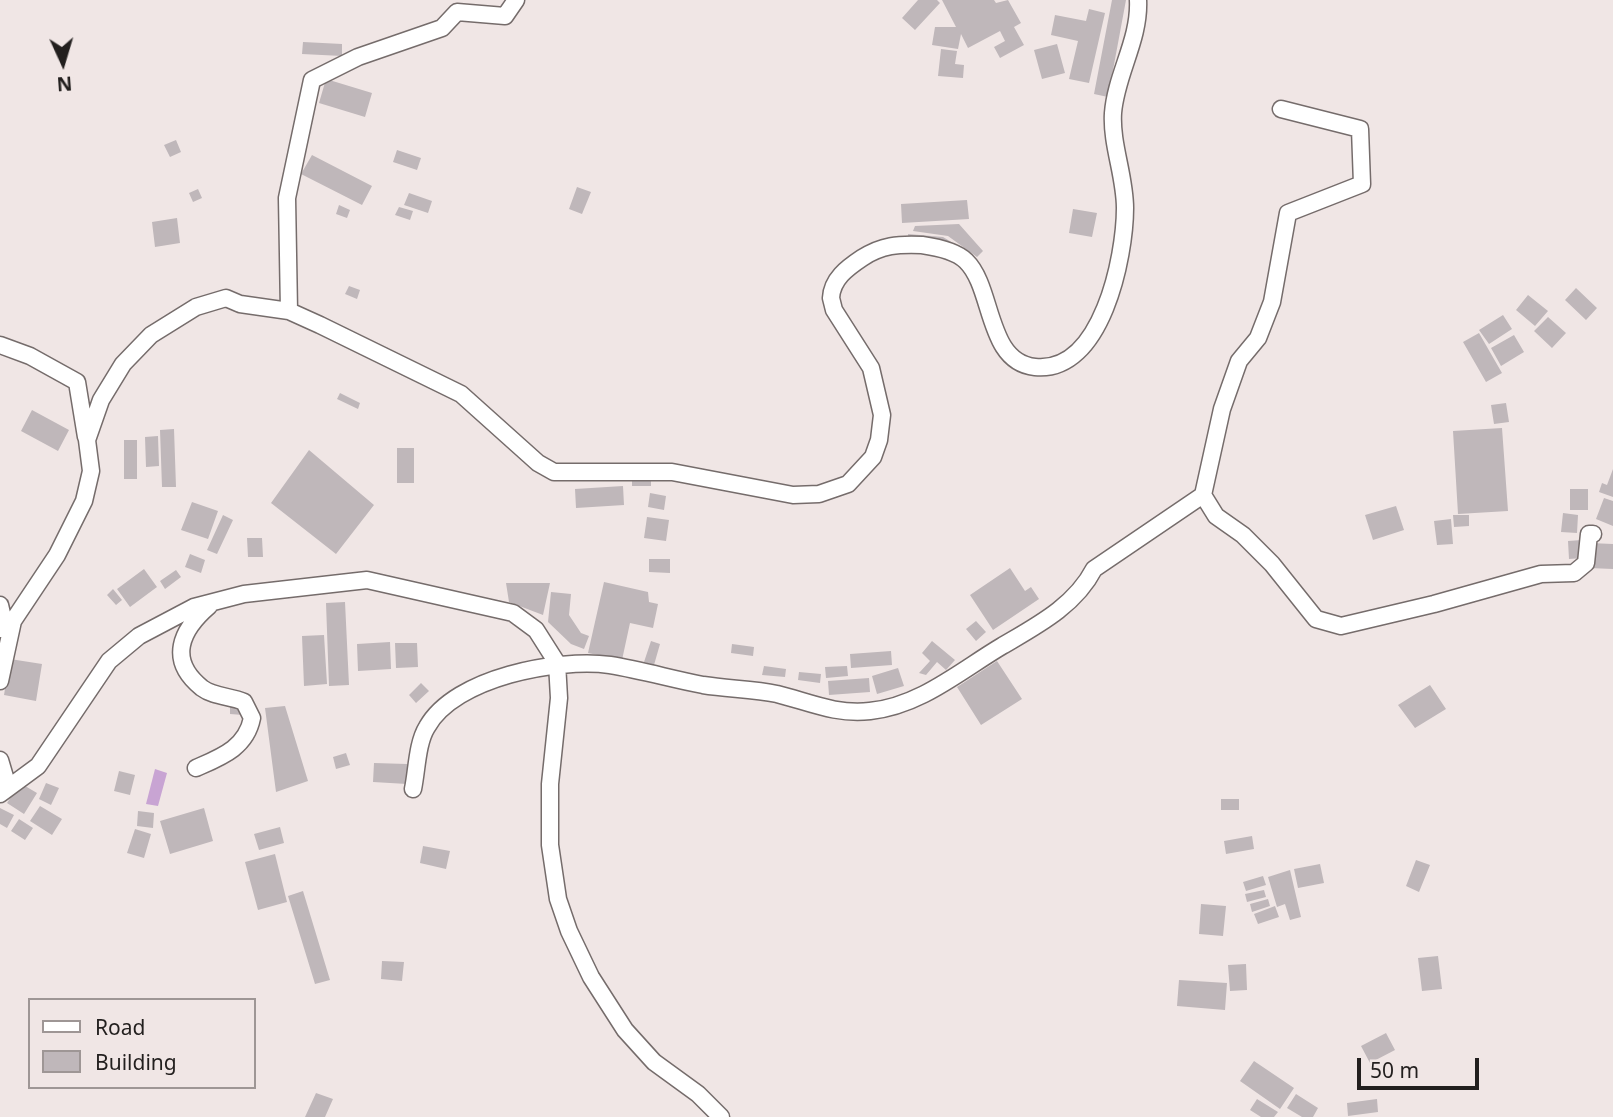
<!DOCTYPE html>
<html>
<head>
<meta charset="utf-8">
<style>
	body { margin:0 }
	#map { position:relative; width:1613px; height:1117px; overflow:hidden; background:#f0e6e5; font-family:"Noto Sans",sans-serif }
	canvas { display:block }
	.legend { position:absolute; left:28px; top:998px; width:228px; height:91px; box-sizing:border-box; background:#f0e6e5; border:2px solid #9e9695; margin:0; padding:9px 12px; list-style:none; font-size:21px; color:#221f1e }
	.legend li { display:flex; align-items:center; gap:14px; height:35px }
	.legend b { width:35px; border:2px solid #9e9695 }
	.north { position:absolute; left:28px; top:28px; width:70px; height:70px; -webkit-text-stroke:5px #f0e6e5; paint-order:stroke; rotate:176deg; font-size:19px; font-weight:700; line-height:28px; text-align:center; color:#221f1e }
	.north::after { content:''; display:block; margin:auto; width:24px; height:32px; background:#221f1e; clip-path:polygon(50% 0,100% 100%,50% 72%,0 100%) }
	.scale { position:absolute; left:1357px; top:1058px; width:122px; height:32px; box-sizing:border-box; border:4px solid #221f1e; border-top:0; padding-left:9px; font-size:21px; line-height:24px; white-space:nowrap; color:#221f1e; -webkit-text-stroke:5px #f0e6e5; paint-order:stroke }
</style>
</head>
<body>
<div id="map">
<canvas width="1613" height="1117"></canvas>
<ul class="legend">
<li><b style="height:9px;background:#fff"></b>Road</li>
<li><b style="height:19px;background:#bfb7ba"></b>Building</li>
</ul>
<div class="north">N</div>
<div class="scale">50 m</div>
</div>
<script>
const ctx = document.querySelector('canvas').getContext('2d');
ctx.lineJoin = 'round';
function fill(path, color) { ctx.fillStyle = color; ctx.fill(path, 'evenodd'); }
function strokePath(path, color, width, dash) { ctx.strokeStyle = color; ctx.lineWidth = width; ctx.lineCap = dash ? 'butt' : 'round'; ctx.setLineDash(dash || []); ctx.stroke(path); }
fill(new Path2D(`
	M155,769L167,773L158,806L146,804Z`), '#c8a4d3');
fill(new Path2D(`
	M918,0H937L940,3L915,30L902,18Z
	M942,0H994L996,3L1008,0L1021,23L1014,27L1024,45L1000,58L994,47L1005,41L1000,31L968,48L961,34L958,49L932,45L935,27H956Z
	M1112,0H1126L1108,97L1094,94Z
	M1089,9L1105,13L1089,83L1069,79L1078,41L1051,35L1055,15L1086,21Z
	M303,42L342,44V56L302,54Z
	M1057,44L1065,73L1042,79L1034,50Z
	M941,49L957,51L955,64L964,65L963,78L938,76Z
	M326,79L372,93L365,117L319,103Z
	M176,140L181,152L170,157L164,145Z
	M397,150L421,158L417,170L393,162Z
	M312,155L372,186L362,205L301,174Z
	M577,187L591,192L582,214L569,209Z
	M198,189L202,198L193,202L189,193Z
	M409,193L432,201L428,213L404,205Z
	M967,200L969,219L902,223L901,204Z
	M339,205L350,210L347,218L336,214Z
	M399,207L413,211L410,220L395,215Z
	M1073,209L1097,213L1092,237L1069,233Z
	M177,218L180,243L155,247L152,222Z
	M959,224L983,251L977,257L948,236L913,231L915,226Z
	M908,234L943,237L958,246L954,250L909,241Z
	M349,286L360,290L357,299L345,294Z
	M1576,288L1597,308L1586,320L1565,300Z
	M1528,295L1548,311L1535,326L1516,310Z
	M1503,315L1512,329L1489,344L1479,330Z
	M1548,317L1566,333L1552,348L1534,331Z
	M1479,333L1502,373L1486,382L1463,342Z
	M1514,335L1524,352L1501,366L1491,348Z
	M340,393L360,403L358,409L337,399Z
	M1506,403L1509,422L1494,424L1491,405Z
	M32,410L69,430L58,451L21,431Z
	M1502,428L1508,511L1458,514L1453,431Z
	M174,429L176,487H162L160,430Z
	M158,436L159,466L146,467L145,437Z
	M124,440H137V479H124Z
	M397,448H414V483H397Z
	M309,450L374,505L336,554L271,503Z
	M1613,469V497L1599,492L1602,483L1607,485Z
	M632,475H651V486H632Z
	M623,486L624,505L576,508L575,489Z
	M1570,489H1588V510H1570Z
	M650,493L666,496L664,510L648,507Z
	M1604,498L1613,501V526L1596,519Z
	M192,502L218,511L208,539L181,530Z
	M1396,506L1404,530L1373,540L1365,515Z
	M1563,513L1578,515L1577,533L1561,532Z
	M223,515L233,520L217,554L207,550Z
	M1453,515H1469V526L1454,527Z
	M647,517L669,520L666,541L644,538Z
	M1451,519L1453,544L1437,545L1434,521Z
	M247,538H262L263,557H248Z
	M1582,540L1583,558L1569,559L1568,541Z
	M1590,543L1613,544V569L1589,568Z
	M190,554L205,560L201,573L185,567Z
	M649,559H670V573L649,572Z
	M1010,568L1025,591L1031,587L1039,599L993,630L970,595Z
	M144,569L157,587L130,607L117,589Z
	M176,570L181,577L165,589L160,581Z
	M604,582L648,592L649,602L658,604L653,628L630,623L622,660L588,653Z
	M506,583H550L543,615L509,602Z
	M113,589L122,600L116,605L107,595Z
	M551,592L571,594L569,615L581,633L589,636L584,649L571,644L548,622Z
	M345,602L349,685L329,686L326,603Z
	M976,621L986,632L976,641L966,629Z
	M324,635L327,684L304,686L302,636Z
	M651,641L660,644L654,665L644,662Z
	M932,641L955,660L946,670L937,662L926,675L919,673L930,661L922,653Z
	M390,642L391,669L358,671L357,644Z
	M395,643H417L418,667L396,668Z
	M732,644L754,647L753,656L731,653Z
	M891,651L892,665L851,668L850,654Z
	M10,659L42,664L36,701L4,695Z
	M997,661L1022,699L981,725L957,687Z
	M764,666L786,669L785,677L762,675Z
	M847,666L848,676L826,678L825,667Z
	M898,668L904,686L877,694L872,676Z
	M799,672L821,674L820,683L798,680Z
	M869,678L870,692L829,695L828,681Z
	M421,683L429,691L416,703L409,695Z
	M1430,685L1446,709L1415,728L1398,705Z
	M230,704L243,705V715L230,714Z
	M285,706L308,781L276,792L265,708Z
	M346,753L350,765L336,769L333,757Z
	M374,763L407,764V784L373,782Z
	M119,771L135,775L130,795L114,791Z
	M20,783L37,793L24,814L7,803Z
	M46,783L59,788L51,805L39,799Z
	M1221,799H1239V810H1221Z
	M40,806L62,819L52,835L30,821Z
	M0,808L14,815L7,828L0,824Z
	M204,808L213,841L170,854L160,821Z
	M138,811L154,813L153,828L137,826Z
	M19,819L33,828L25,840L11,831Z
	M280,827L284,843L259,850L254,834Z
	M135,829L151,834L144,858L127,853Z
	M1252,836L1254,849L1226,854L1224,841Z
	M423,846L450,851L446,869L420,863Z
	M275,854L287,902L258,910L245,862Z
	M1416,860L1430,865L1419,892L1406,886Z
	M1320,864L1324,883L1298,888L1294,869Z
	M1290,870L1301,917L1290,920L1285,904L1277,907L1268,877Z
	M1263,876L1266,885L1246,891L1243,882Z
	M1264,890L1266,897L1247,902L1245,894Z
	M303,891L330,980L315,984L288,896Z
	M1268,899L1270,906L1252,912L1250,904Z
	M1201,904L1226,906L1223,936L1199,934Z
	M1275,906L1279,917L1258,924L1254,914Z
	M1438,956L1442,989L1422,991L1418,958Z
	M382,961L404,962L402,981L381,979Z
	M1246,964L1247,990L1230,991L1228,965Z
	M1179,980L1227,983L1225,1010L1177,1006Z
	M1386,1033L1395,1050L1370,1063L1361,1046Z
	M1254,1061L1294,1088L1280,1109L1240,1081Z
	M316,1093L333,1099L325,1117H305Z
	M1296,1094L1318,1108L1313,1117H1302L1287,1108Z
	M1257,1099L1278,1112L1274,1117H1261L1250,1110Z
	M1377,1099L1378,1112L1348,1116L1347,1103Z`), '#bfb7ba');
const minor = new Path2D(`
	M1281,109L1360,129L1362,184L1288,213L1272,302L1258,338L1239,361L1222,409L1203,495L1216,516L1243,535L1272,564L1316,619L1341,626L1434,604L1541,574L1574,573L1586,563L1589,534H1593
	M289,311L287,198L312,80L358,57L442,28L457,12L505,16L516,0
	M0,345L30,356L77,382L86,437
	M0,605L3,618L0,629
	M0,681L13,621L57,555L84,501L91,471L87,440L101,400L123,364L151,335L196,307L226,298L240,304L289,311L320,325L461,394L538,463L554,472H672L793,495L819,494L848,484L873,457L879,440L882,415L871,368L834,310L831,298C832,279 847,268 862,258C882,245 898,244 922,245C936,247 956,251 966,261C994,288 986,362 1035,367C1102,374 1125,256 1125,208C1125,176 1111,144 1113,113C1116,74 1140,40 1138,0
	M0,760L8,787
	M196,768C221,757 246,748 252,718L244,702C231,696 214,697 202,688C167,660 181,630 209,606
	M413,789C417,770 417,743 427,727C455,677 558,658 610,665C641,670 672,679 703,685C728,689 753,689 777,694C809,702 836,715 870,711C920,706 960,671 1002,646C1036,626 1075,606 1094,569L1203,495
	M0,794L38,766L109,661L139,636L194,607L244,594L367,580L513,613L536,630L557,663L559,698L550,784V845L558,899L569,931L591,977L625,1030L654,1062L698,1094L721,1117`);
strokePath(minor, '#756c6b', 19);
strokePath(minor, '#fff', 16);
</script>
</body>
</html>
